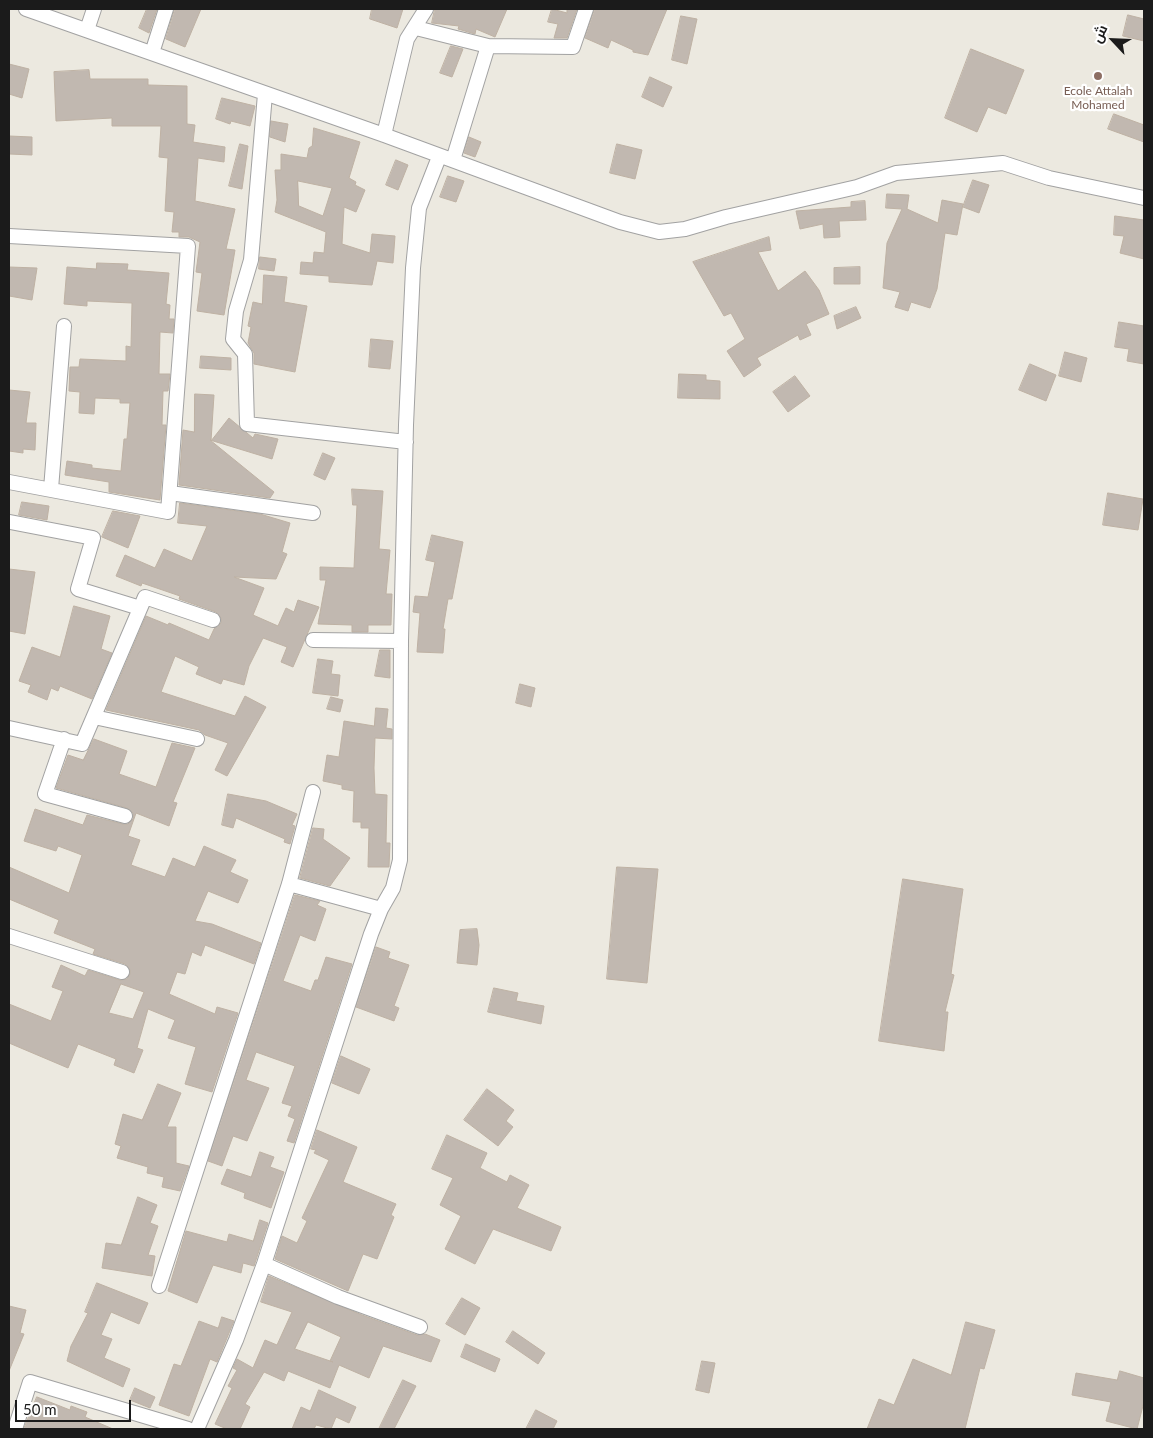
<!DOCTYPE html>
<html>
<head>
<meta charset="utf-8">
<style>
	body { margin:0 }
	#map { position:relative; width:1153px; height:1438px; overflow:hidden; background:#ece9e0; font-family:Lato,Cairo,sans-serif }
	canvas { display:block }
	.frame { position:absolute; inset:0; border:10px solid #1b1b1b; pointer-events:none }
	.north { position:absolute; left:1088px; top:15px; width:50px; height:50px; -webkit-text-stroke:4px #fff; paint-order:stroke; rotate:295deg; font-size:14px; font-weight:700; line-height:20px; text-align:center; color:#1b1b1b }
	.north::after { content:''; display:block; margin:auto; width:18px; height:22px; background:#1b1b1b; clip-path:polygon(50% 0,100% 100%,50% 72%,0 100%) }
	.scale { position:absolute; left:15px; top:1400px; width:116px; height:22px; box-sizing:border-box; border:2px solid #1b1b1b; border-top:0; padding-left:6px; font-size:15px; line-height:18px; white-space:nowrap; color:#1b1b1b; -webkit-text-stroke:4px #fff; paint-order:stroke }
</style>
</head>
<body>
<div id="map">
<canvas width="1153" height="1438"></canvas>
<div class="frame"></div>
<div class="north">ش</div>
<div class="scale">50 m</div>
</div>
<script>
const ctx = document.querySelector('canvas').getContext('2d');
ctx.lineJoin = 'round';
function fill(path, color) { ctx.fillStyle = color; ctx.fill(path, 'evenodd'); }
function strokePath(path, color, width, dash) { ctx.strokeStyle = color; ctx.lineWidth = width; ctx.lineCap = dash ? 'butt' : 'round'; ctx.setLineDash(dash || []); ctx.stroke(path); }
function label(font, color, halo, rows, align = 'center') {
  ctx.font = font + ' Lato,sans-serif'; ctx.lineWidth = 4.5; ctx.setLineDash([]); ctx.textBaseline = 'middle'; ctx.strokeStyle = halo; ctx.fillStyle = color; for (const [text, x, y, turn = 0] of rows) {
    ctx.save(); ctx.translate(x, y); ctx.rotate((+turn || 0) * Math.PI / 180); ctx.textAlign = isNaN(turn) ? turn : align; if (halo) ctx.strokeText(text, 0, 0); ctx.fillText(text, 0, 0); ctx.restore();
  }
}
const building = new Path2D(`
	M147,9H157L149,33L139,28Z
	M175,9H201L185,47L166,39Z
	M372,9H403L397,28L370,19Z
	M435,9H507L495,37L476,29L475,34L458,29L459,26L432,23Z
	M552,9L567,13V9H577L567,38H554L558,24L548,22Z
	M595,9H667L648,55L633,52V50L611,40L608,48L585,38Z
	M1128,15L1144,19V41L1123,36Z
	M681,16L697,19L687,64L672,60Z
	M451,46L463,49L452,77L440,73Z
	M971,49L1024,70L1006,114L988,107L977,132L945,118Z
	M9,64L29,69L22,98L9,94Z
	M89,70L90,79H148V85L187,86V124L195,125L193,142L225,147L224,162L198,158L195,201L235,209L226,249L235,250L224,315L197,311L202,273L196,272L200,242L189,237H179V232H172L174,212L165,211L168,158L159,157L161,126H112V118L56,121L54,72Z
	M650,77L672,87L663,107L642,97Z
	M222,98L255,106L250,126L231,121L230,124L216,119Z
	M1114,114L1144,125V142L1108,129Z
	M271,121L288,124L285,142L270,137Z
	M314,128L360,142L349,178L356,182L355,185L365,190L356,212L344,207L342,244L370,253L372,234L395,236L393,263L377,261L372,285L329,282V276L300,274L301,262L313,263L314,252L324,253L326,232L275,212L277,200L275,170H281V154L307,158L309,148L312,146ZM298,181L332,188L323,216L299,206Z
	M9,136L32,137V155L9,154Z
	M469,137L481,142L475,157L464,153Z
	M240,144L248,146L242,189L229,186Z
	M617,144L642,150L635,179L610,173Z
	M396,160L408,165L398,190L386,185Z
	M448,176L464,181L456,202L440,197Z
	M973,180L989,185L979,213L963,207Z
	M887,194L909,195L907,209L938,223L942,200L963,204L957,235L945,233L937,289L930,308L911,302L908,311L895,307L900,292L883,288L887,243L902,209L886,208Z
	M865,201L866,220L839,221L840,237L824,238L823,224L800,229L796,211L851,207V202Z
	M1115,216L1144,220V259L1120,253L1124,236L1114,235Z
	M769,237L771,250L758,252L778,291L805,271L819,290L829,314L806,324L811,335L800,340L798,335L757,358L761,365L744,377L727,351L745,339L731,313L724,316L693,262Z
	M260,257L276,259L274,271L259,269Z
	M97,263L128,264L127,270L169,273L166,304L170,305L169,319H174L173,333L160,332L159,374H170L168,391H163L162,425H166L160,500L109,492V482L65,475L67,461L92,465V468L121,471L124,439H127L130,403H120V399L95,398L94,414L79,413L80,392L69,391L70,367H79L80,359L126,361V346L131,347L132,303L87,301V306L64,304L67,267L96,269Z
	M9,267L37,268L32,300L9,296Z
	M860,267V284H834V268Z
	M264,275L287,277L284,302L307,306L295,372L254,364V353L248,343L251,327L248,326L253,302L262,304Z
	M856,307L861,318L837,329L834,316Z
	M1119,322L1144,326V364L1127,361L1129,349L1115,347Z
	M371,339L393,341L390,369L369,367Z
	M1065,352L1087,358L1081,382L1059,376Z
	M201,356L231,358V370L200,368Z
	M1030,364L1056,375L1046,401L1019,390Z
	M679,374L706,375V380L720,381V399L678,398Z
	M795,376L810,396L788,412L773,392Z
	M9,390L30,392L26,423H36L35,450L23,449V453L9,451Z
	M195,394L214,395L211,441L229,418L253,438L255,434L278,439L272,459L210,440L274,492L270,498L179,485L183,430L194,432Z
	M323,453L335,458L325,480L314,475Z
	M352,489L383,491L379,549L390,550L386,594H392L391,625H368V632H352V625L318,624L326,580H320V567L354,568L357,505H353Z
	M1108,493L1143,499L1138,530L1103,525Z
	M22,502L49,506L47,520L19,515Z
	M180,503L260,514L290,523L282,552L287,554L276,579L234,577L264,588L253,615L278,626L286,608L294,612L298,600L319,607L293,667L281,662L287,647L263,638L249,666L244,685L223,679L221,684L196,674L199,667L175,656L161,692L235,716L245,696L266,707L227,776L215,770L228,743L205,735L199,730L106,710L146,616L168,625L169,623L209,640L214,629L221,623V618L216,612L179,599L180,596L142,583L141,586L116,576L125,555L155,568L164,549L192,561L207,526L178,523Z
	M113,511L140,516L128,548L102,537Z
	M432,535L463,542L452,599H448L443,629H445L443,653L417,652L420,613L413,612L415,596L428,597L435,562L426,560Z
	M9,569L35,572L25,634L9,631Z
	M74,606L110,616L101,649L112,653L92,699L60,686L58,691L51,688L47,700L28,692L31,685L19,681L32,647L60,657Z
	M380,650H390V678L375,676Z
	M318,659L333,661L331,674L340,675L338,696L313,693Z
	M520,684L535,688L531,707L516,703Z
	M331,697L343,700L340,712L327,709Z
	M376,708L388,709L386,728L392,729V739L375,738L374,768L375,794L387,795L386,843H390L389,867H368L369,828H361V822H353L354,791L342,789V785L323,781L327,755L339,757L344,721L374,726Z
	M94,739L127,751L119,774L156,787L172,743L195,748L173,802L177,803L169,826L136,813L128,836L140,840L131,865L165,877L173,858L195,867L204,846L236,860L230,872L248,880L238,903L208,891L195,921L212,924L261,943L254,964L205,945L201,956L192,952L185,974L177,972L169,994L215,1014L217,1007L238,1013L212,1092L185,1084L196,1047L168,1038L175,1020L148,1009L137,1048L143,1050L134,1073L114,1065L116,1059L78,1044L68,1068L9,1043V1004L51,1021L63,991L52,987L61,965L85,976L88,970L120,980L127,979L130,974V970L125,964L93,954L95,949L54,933L59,920L9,899V867L69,893L82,855L58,846L56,851L24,841L35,809L83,825L87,815L123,824H128L133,819V813L127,808L56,788L68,755L83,760ZM121,984L144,992L133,1019L109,1013Z
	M228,794L266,801L297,814L292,825L295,826L290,844L284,842L285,839L236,818L233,828L222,825Z
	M313,828L324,829L323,839L350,858L330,886L300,878Z
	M617,867L658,869L647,983L607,979Z
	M903,879L963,889L951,974L954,975L945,1012H948L944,1051L879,1041Z
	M295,895L320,901L317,905L326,909L315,941L300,935L283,981L311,991L315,980H318L326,957L352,964L294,1143L287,1141L295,1119L288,1116L292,1106L282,1103L295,1066L256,1052L246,1080L269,1088L247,1141L233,1136L222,1166L208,1161Z
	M477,929L479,945L477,965L457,963L460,930Z
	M376,947L390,952L388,958L409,965L394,1006L399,1008L394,1021L356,1007Z
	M494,988L518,993L516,1001L544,1006L541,1024L488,1012Z
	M341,1056L370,1069L359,1094L332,1083Z
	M158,1084L181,1093L167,1127H176V1163L189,1166L180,1191L162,1187L164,1177L147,1173L148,1167L117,1158L121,1146L115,1144L123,1114L142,1120Z
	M487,1089L514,1110L506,1121L513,1127L498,1146L464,1120Z
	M317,1130L357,1147L343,1182L396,1204L391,1215L394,1217L377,1259L363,1254L348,1291L275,1259L282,1236L297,1243L307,1221L302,1218L329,1160L314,1153L316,1150L311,1149Z
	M447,1135L487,1153L480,1168L507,1182L510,1175L529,1185L517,1208L561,1227L551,1251L493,1229L475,1264L445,1249L461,1216L440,1205L453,1178L432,1169Z
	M260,1152L274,1157L270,1167L284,1172L271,1208L244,1198L245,1193L221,1184L227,1169L251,1177Z
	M138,1197L157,1205L150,1223L158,1226L148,1255L155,1256L152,1276L102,1268L106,1243L121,1245Z
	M260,1220L268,1223L254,1266L243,1263L241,1273L213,1265L197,1303L168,1291L186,1231L227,1242L229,1234L253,1241Z
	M269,1276L362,1315L417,1335L425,1334L440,1340L431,1362L383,1346L369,1378L339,1365L330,1388L288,1371L284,1381L264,1372L245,1404L250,1407L240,1429H227L215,1424L232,1388L228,1386L237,1370L233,1368L237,1359L253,1368L265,1340L277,1345L292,1312L261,1302ZM308,1322L341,1337L330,1361L333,1362L295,1349Z
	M97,1283L148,1303L139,1324L111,1312L101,1335L112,1339L104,1358L130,1369L123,1387L67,1361L71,1346L88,1313L85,1312Z
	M462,1298L480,1308L465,1335L446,1324Z
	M9,1306L26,1310L20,1333L24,1334L9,1371Z
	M222,1317L234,1321L217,1362L210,1359L189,1416L159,1405L174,1364L181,1366L199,1321L218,1328Z
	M966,1322L995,1330L984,1369L980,1368L965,1429H867L879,1399L894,1405L913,1359L951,1375Z
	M513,1331L545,1353L538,1364L506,1342Z
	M466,1344L500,1359L495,1372L461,1357Z
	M702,1361L715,1363L709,1393L696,1390Z
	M1120,1371L1144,1378V1402L1137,1429L1106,1421L1111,1402L1072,1395L1076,1373L1117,1380Z
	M403,1380L416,1386L394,1429H379Z
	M135,1388L155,1397L150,1408L130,1400Z
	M319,1390L356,1407L349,1423L336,1417L331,1429L316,1425L314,1429H292L301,1407L310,1411Z
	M37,1397L70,1410L71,1406L87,1412L85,1417L113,1429H24Z
	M536,1410L557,1421L553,1429H526Z`);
fill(building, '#c1b8b0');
strokePath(building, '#beb1a3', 1);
const street = new Path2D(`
	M26,9L384,135L620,222L659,232L685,229L726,217L857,187L896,173L1003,163L1049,178L1144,198
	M416,28L488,46L573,47L586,9
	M87,30L94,9
	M152,53L166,9
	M265,94L251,260L236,311L233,339L245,354L247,424L406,442
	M384,135L407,39L426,9
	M453,160L488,46
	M9,236L188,246L168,512L9,482
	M51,489L64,326
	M170,493L313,513
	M10,522L93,538L78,589L140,608
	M313,640L401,641
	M94,717L197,739
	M9,728L82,744L145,597L213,620
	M64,739L45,794L125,816
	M289,884L381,909
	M9,936L122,972
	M264,1264L338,1297L420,1327
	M159,1286L289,884L313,792
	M15,1429L30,1382L188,1429
	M197,1429L236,1340L264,1264L371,934L381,909L393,888L400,860L401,641L406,425L413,268L419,208L439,157`);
strokePath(street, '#a2a2a2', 16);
strokePath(street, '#fff', 14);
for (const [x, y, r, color] of [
	[1098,76,5,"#8d6e63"]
]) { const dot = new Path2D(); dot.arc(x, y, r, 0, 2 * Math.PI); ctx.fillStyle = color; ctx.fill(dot); strokePath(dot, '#fff', 2); }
label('12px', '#785e54', '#fff', [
	["Ecole Attalah",1098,91],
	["Mohamed",1098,105]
]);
</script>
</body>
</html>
